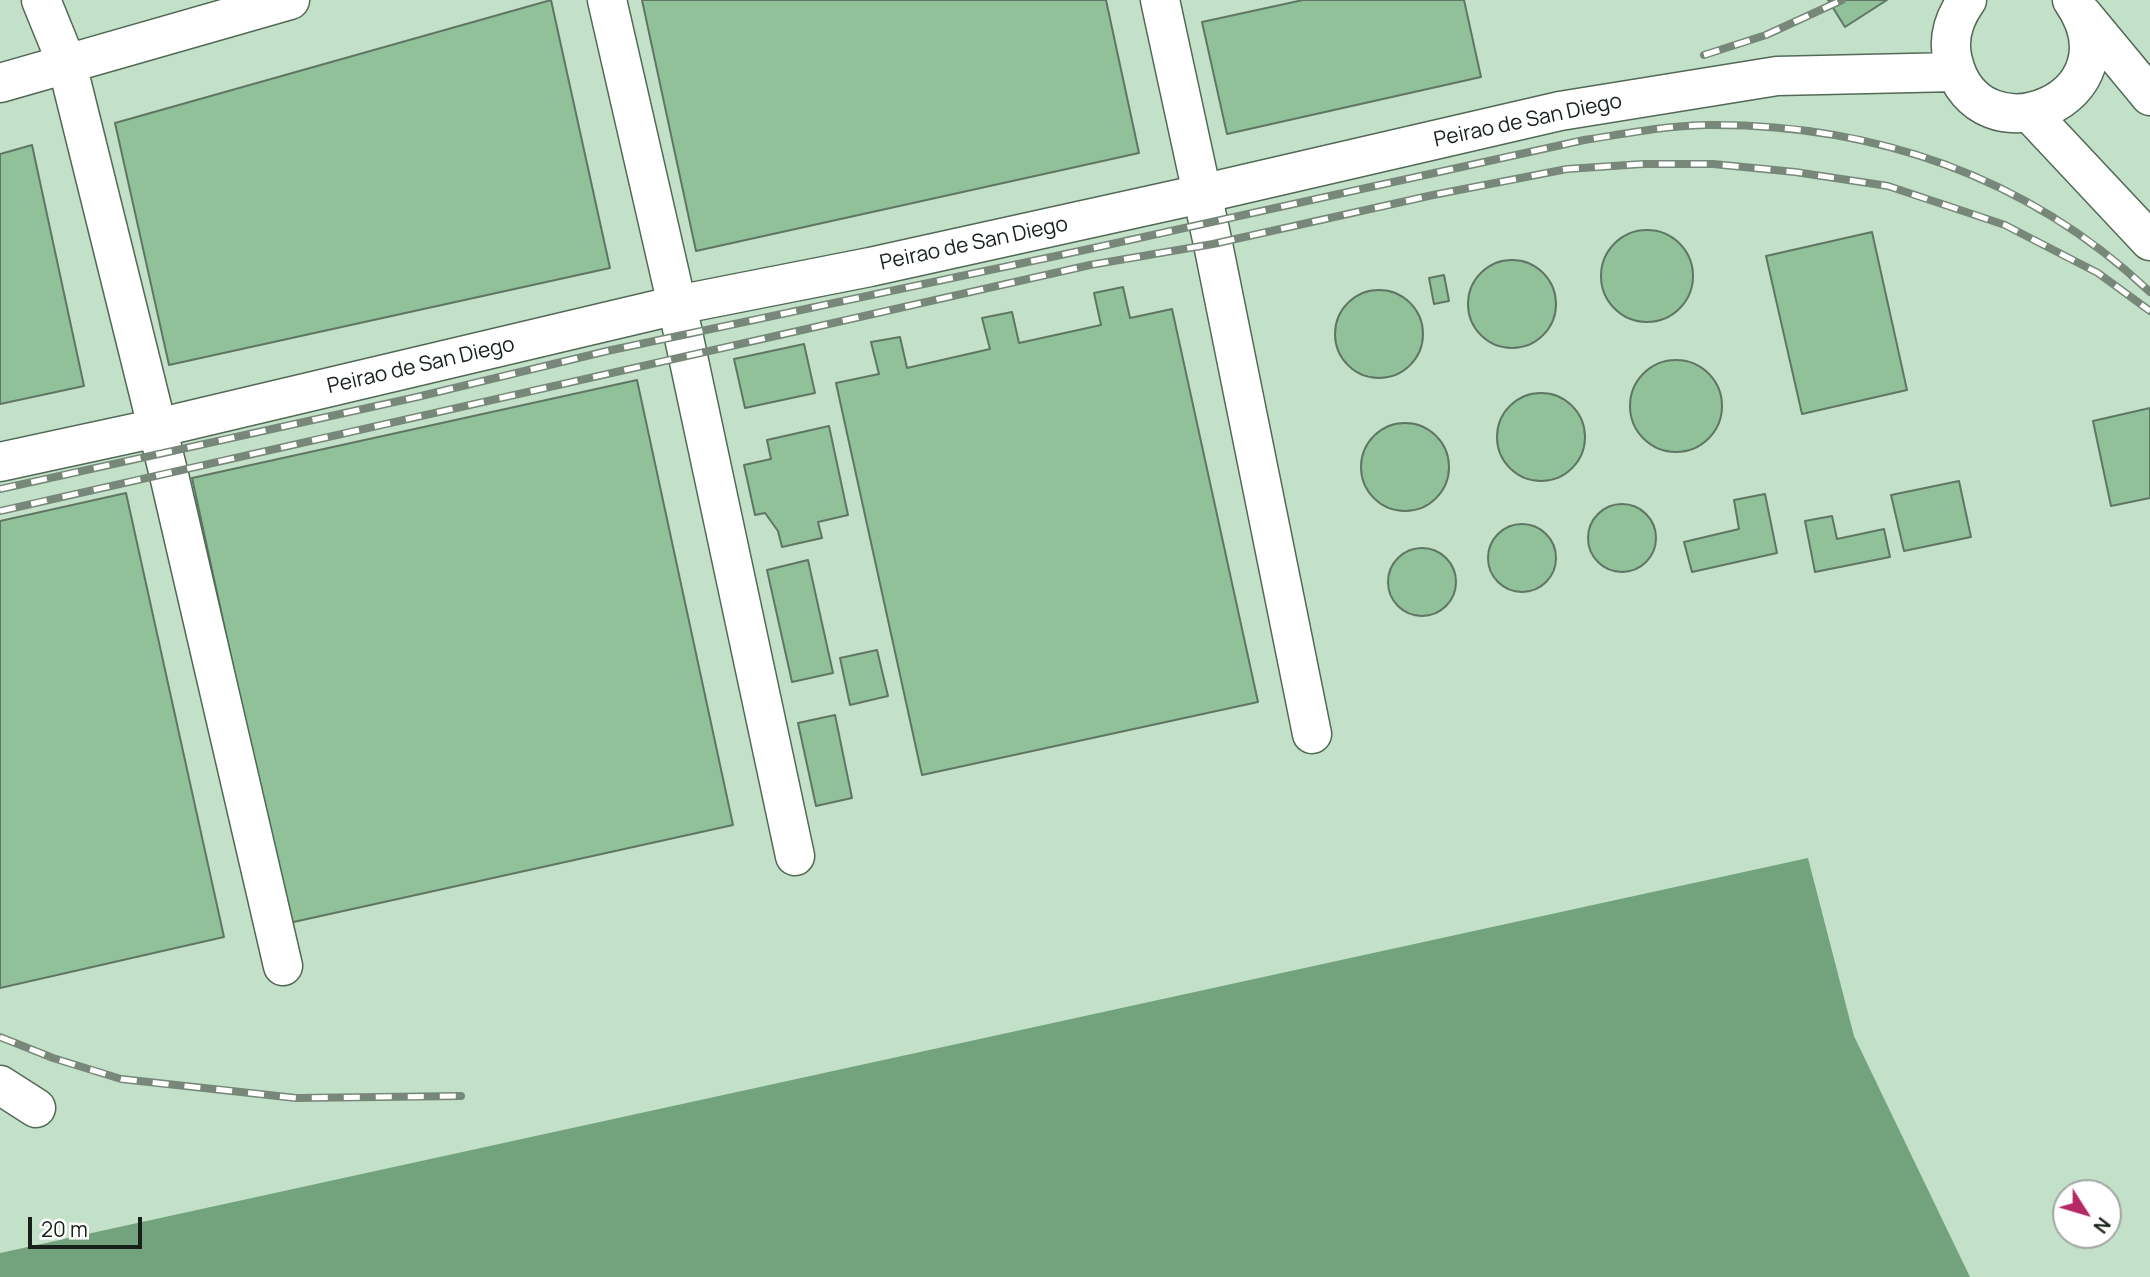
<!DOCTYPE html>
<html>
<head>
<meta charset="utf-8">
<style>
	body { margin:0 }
	#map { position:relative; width:2150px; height:1277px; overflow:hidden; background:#d2ebd6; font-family:Manrope,sans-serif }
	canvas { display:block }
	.north { position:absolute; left:2052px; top:1179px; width:70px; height:70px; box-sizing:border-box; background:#fff; border:2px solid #a2a6a3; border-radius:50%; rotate:127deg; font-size:19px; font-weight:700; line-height:28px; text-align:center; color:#172119 }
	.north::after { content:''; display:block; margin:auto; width:24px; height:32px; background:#b52964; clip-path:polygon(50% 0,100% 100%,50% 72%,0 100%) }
	.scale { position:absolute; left:28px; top:1217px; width:114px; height:32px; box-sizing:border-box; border:4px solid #172119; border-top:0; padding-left:9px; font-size:21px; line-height:24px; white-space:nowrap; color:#172119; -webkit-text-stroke:5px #fff; paint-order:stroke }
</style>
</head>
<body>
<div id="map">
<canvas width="2150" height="1277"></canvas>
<div class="north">N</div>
<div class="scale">20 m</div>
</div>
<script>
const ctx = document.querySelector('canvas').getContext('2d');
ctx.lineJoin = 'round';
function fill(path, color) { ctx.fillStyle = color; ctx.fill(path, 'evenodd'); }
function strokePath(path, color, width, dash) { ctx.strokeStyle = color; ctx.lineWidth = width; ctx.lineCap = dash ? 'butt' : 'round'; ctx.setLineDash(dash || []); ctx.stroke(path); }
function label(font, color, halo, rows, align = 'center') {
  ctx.font = font + ' Manrope,sans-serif'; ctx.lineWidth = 6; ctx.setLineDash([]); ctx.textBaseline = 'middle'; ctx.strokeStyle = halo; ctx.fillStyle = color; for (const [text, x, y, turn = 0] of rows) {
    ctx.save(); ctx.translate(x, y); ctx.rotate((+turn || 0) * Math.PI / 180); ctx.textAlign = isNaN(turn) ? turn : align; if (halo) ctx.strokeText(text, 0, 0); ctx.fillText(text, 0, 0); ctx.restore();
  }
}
fill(new Path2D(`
	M0,0H2150V1277H1970L1854,1036L1808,859L0,1253ZM2066,1193H2108V1235H2066Z`), '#c2e1c8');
fill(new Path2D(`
	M1808,858L1854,1036L1970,1277H0V1253Z`), '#73a37d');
const building = new Path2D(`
	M551,0L610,268L169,365L115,123Z
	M642,0H1106L1139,153L696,251Z
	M1303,0H1464L1481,77L1227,134L1202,22Z
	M1828,0H1887L1845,27Z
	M32,145L84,386L0,404V154Z
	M1601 276a46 46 0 1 1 92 0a46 46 0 1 1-92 0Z
	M1872,232L1907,390L1802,414L1766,256Z
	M1468 304a44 44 0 1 1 88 0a44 44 0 1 1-88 0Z
	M1444,275L1449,301L1434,304L1429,278Z
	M1123,287L1130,318L1172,309L1258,702L922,775L836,383L879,374L871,342L900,337L907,368L990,349L982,318L1012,312L1019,343L1101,325L1094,293Z
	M1335 334a44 44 0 1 1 88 0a44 44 0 1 1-88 0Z
	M804,344L815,393L745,408L734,359Z
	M1630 406a46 46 0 1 1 92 0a46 46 0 1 1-92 0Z
	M637,380L733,825L289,923L192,478Z
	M1497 437a44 44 0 1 1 88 0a44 44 0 1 1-88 0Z
	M2150,408V498L2111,506L2093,421Z
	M1361 467a44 44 0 1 1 88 0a44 44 0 1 1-88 0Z
	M829,426L848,515L818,522L822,538L782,547L778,531L765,513L755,515L744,465L771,459L767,440Z
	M1959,481L1971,537L1904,551L1891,495Z
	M126,493L224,937L0,988V521Z
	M1765,494L1777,553L1692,572L1684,542L1739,529L1734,500Z
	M1588 538a34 34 0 1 1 68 0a34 34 0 1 1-68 0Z
	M1832,516L1837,539L1884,529L1890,557L1815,572L1805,521Z
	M1488 558a34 34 0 1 1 68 0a34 34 0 1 1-68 0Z
	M1388 582a34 34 0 1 1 68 0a34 34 0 1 1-68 0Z
	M808,560L833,673L792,682L767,570Z
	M877,650L888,696L850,705L840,658Z
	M835,715L852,798L816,806L798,723Z`);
fill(building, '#90c199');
strokePath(building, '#607664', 2);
const minor = new Path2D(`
	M41,0L67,64L169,475L283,966
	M607,0L677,305L795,856
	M1160,0L1213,244L1312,734
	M1967,0C1954,18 1947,38 1953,61C1978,164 2141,99 2072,0
	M2083,15L2150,96
	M0,83L290,0
	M2030,113L2150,241
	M0,462L157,428L677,305L870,267L1201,194L1560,111L1777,76L1955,72
	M0,1085L36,1108`);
strokePath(minor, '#536957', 41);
strokePath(minor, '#fff', 38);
const rail = new Path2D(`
	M1704,55L1766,35L1842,0
	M0,489L417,397L607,351L1089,249L1584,140C1624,134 1664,126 1705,125C1873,123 2027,176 2150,292
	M0,511L1090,265L1213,244L1433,195L1567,169L1643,164H1713L1795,172L1888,186L2005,225L2098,273L2150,311
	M0,1037L53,1058L121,1079L296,1098L461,1096`);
strokePath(rail, '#77887a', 8);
strokePath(rail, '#fff', 5, [16]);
label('21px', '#172119', '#fff', [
	["Peirao de San Diego",1528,121,-12],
	["Peirao de San Diego",974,244,-12],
	["Peirao de San Diego",421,366,-13]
]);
</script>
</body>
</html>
